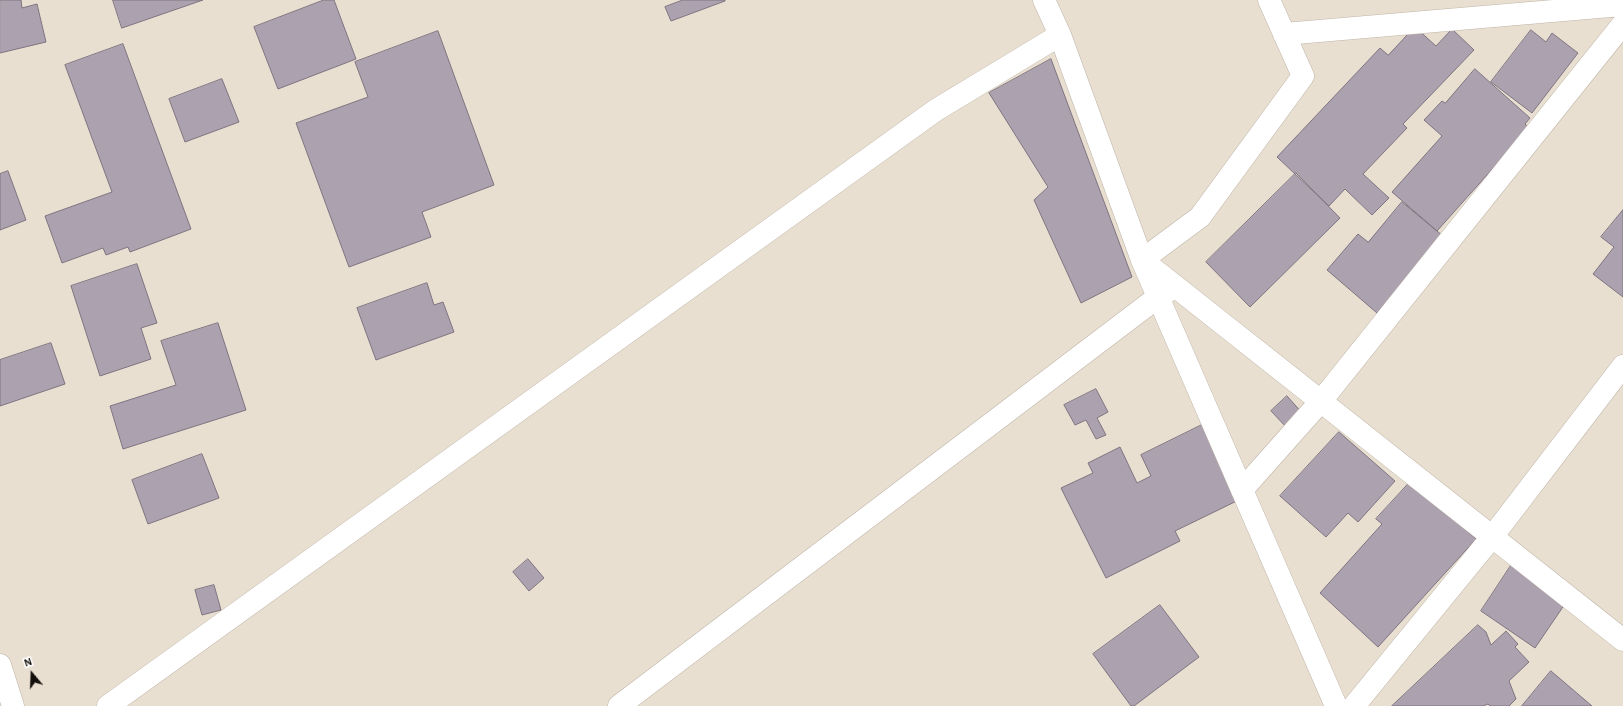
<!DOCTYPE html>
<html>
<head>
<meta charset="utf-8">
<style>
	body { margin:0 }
	#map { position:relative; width:1623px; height:706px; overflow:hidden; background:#e9dfd1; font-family:"Alegreya Sans",sans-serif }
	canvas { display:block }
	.north { position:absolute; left:12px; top:654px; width:40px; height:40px; -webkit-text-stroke:3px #fff; paint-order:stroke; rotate:341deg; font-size:11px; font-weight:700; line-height:16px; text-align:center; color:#13100b }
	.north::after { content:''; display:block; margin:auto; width:14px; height:18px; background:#13100b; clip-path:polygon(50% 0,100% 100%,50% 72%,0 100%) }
</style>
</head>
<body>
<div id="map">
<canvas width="1623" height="706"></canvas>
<div class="north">N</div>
</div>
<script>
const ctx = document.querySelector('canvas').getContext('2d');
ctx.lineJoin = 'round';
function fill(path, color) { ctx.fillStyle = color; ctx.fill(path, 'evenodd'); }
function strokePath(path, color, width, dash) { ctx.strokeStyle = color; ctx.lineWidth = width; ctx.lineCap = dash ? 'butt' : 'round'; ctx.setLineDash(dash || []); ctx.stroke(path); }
const building = new Path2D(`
	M0,0H21L22,8L37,4L46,42L0,53Z
	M113,0H203L122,28Z
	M324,0H334L356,59L278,89L254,27Z
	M683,0H725V1L671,21L665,7Z
	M1415,27L1436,46L1452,29L1474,50L1403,124L1407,128L1363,174L1389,198L1372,215L1345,189L1329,206L1277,157L1380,48L1388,55Z
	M1531,30L1546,42L1552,33L1578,53L1532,113L1491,82Z
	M438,31L494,185L422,212L431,237L349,267L296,123L368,97L355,62Z
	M123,44L191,229L130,252L128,247L106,255L103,248L62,263L45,216L112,192L65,65Z
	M1051,59L1132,277L1081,303L1034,200L1048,187L989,93Z
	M1475,69L1530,118L1525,124L1542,140L1503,157L1437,231L1392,192L1442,136L1424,120L1442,101L1445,103Z
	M222,79L239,122L185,142L169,99Z
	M8,171L26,220L0,230V174Z
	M1296,173L1340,218L1250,307L1206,262Z
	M1402,202L1443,236L1377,313L1327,270L1358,234L1368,242Z
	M1623,210V297L1593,274L1614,247L1601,237Z
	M137,264L157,323L141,328L151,359L100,376L71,286Z
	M427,283L434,305L443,302L454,332L376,360L357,308Z
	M218,323L246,410L123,449L110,406L176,385L161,341Z
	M51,343L65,384L0,406V360Z
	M1096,389L1108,412L1097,418L1106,435L1096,439L1086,420L1075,425L1064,405Z
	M1287,396L1304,415L1288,429L1271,411Z
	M1210,421L1247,496L1175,531L1180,541L1106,578L1061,488L1093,473L1088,463L1120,447L1137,483L1151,476L1141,455Z
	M1339,432L1395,481L1358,522L1348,513L1326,537L1280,496Z
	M202,454L219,498L148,524L132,480Z
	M1411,481L1476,539L1378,647L1320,593L1382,524L1376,519Z
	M528,559L544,578L529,591L513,572Z
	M1514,561L1569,598L1535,648L1481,611Z
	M214,585L221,610L202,615L195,590Z
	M1160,605L1199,657L1134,706H1131L1093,654Z
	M1478,625L1486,632L1491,645L1506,631L1518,644L1515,647L1529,662L1509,681L1516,699L1509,706H1490L1488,704L1483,706H1392Z
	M1551,671L1592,706H1522Z`);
fill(building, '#aca2af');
strokePath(building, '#7e7480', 1);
const minor = new Path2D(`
	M1044,0L1060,35L1142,260L1336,706
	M1269,0L1303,76L1200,217L1142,260L1623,640
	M1284,34L1623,5
	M1242,490L1321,401L1623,24
	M0,665L13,706
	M108,706L936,110L1060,35
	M619,706L1158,297L1170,290
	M1354,706L1492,537L1623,366`);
strokePath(minor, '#beb4a7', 23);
strokePath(minor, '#fff', 22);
</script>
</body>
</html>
